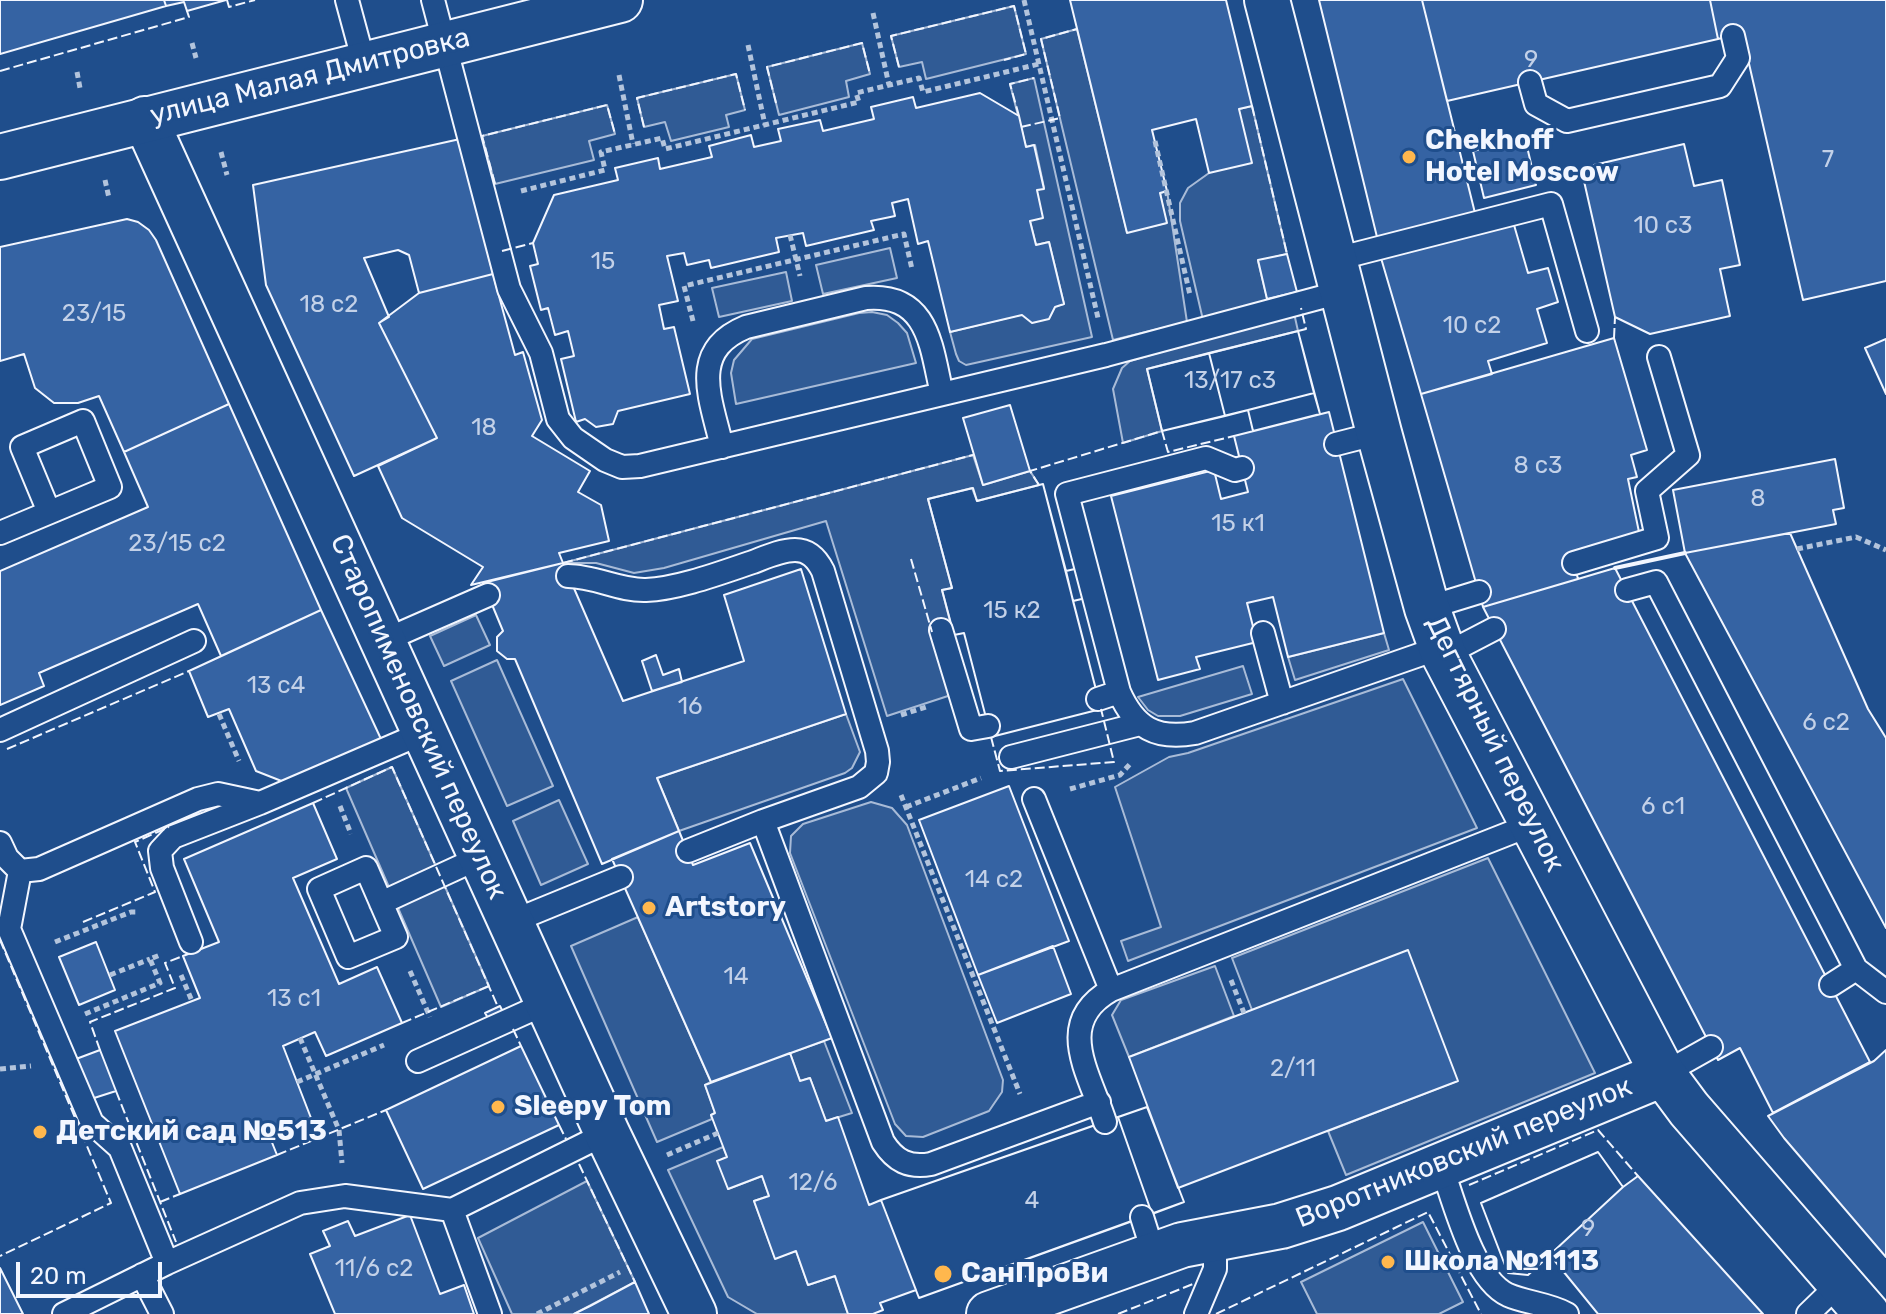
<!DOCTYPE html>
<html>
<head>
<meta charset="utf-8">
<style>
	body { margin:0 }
	#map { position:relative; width:1886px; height:1314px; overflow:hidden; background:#1f4e8c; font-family:Rubik,sans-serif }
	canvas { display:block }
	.scale { position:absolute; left:16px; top:1262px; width:146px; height:36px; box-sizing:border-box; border:4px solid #f2f6ff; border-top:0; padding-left:10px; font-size:24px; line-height:28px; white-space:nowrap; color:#f2f6ff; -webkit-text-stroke:6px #1f4e8c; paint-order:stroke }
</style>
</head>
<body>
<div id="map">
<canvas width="1886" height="1314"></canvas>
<div class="scale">20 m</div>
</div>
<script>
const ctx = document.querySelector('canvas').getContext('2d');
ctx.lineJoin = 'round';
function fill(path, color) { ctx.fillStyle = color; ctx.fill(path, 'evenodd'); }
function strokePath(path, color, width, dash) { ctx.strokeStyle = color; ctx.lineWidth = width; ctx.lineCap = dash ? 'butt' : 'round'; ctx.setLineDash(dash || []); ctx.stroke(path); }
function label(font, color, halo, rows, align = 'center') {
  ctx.font = font + ' Rubik,sans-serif'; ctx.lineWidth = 6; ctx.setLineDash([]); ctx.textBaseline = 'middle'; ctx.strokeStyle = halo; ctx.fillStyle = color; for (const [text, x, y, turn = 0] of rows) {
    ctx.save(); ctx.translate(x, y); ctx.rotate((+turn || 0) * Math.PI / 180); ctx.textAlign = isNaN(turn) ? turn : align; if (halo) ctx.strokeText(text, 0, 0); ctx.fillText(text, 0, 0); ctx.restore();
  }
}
const built = new Path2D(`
	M1014,6L1026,54L926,79L922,62L899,67L891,36Z
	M1077,29L1127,232L1166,223L1160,193L1167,191L1187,322L1113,340L1041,39Z
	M862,43L870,74L846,81L849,97L779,115L767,67Z
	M736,74L745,110L726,115L729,127L671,141L665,122L644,127L637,98Z
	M1034,78L1092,337L966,365L959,361L956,354L950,332L1064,304L1049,242L1036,245L1030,221L1037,190L1044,188L1035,145L1026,147L1010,84Z
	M607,105L615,134L589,141L594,160L495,184L482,136Z
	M1252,106L1287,254L1258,261L1267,298L1297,292L1298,298L1203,320L1180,221V203L1188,188L1209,173L1239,109Z
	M890,248L897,278L823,294L816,265Z
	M786,272L792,301L719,317L712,288Z
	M872,312L887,315L898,323L907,333L916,363L736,404L731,373L734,360L752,339L859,313Z
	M1294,313L1298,331L1147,369L1162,431L1123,443L1113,389L1122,368L1130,361Z
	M973,455L983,485L1030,471L1039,485L977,501L972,488L928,499L952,588L942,590L950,621L930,626L951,695L887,716L826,521L664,568L634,573L596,563H563Z
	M476,615L490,645L444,666L430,636Z
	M1384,633L1389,650L1295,680L1288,657Z
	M497,660L553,786L507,806L451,681Z
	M1243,666L1252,694L1180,716H1158L1148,710L1138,697Z
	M1403,679L1477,828L1128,961L1121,941L1161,927L1115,787L1169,757L1188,753Z
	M846,714L860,752L852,768L845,773L679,831L657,778Z
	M392,767L489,986L441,1007L346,788Z
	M559,800L588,864L541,885L513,821Z
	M871,802L892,808L907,825L1003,1080L1002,1092L989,1111L923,1137L906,1136L895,1124L790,853L791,836L803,824Z
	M1488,858L1595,1073L1346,1175L1328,1131L1457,1081L1252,1010L1232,958Z
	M638,917L711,1082L705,1085L715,1113L711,1115L712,1119L657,1142L571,946Z
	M1215,966L1234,1016L1129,1057L1112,1015L1121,1000Z
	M824,1041L852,1113L826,1121L810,1078L800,1081L790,1053Z
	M723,1147L727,1157L728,1189L762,1176L769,1196L754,1201L775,1258L796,1251L808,1285L835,1276L848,1314H757L728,1297L668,1170Z
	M587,1181L635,1282L574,1314H512L478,1238Z
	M1423,1222L1463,1302L1439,1314H1317L1301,1282Z`);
fill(built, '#305b95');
strokePath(built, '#a8bbd7', 2);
const building = new Path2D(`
	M0,0H164L166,6L0,54Z
	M164,0H226L187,11L184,2L166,6Z
	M1070,0H1226L1252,106L1239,109L1252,163L1209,173L1196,119L1152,130L1167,191L1160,193L1167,223L1127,233Z
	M1319,0H1422L1475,213L1377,237Z
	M1422,0H1710L1718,39L1447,101Z
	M1710,0H1886V281L1803,300L1742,33L1718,39Z
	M980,93L1019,116L1026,147L1034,145L1044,189L1037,190L1043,218L1030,221L1036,245L1049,242L1064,304L1055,307L1049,319L1032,323L1022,315L950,332L928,241L918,244L908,199L892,203L895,216L871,221L874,230L806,246L803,233L776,238L779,252L711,268L709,260L687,265L684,253L667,256L678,301L659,305L664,329L674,327L690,394L618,411L613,424L596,427L585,419L576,422L561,359L574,356L568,331L555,335L548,308L541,310L530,266L538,264L533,243L554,195L618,180L615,168L658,158L660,169L712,157L709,146L751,135L754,147L781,141L778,129L820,120L823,131L874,119L871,107L913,97L916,108Z
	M1525,138L1536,185L1484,198L1473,151Z
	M460,139L493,274L419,293L409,255L398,250L364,258L389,317L379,323L437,438L354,476L266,285L253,185Z
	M1684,144L1694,186L1722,180L1740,265L1720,269L1730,316L1650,334L1615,317L1581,168Z
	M127,219L138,222L149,230L156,240L229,404L124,452L99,396L78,403H54L35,388L24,354L0,361V247Z
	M1514,225L1528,273L1548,268L1558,302L1537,309L1547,343L1488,361L1492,374L1421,394L1381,258Z
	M1287,254L1297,292L1267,299L1258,260Z
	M493,274L515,355L523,352L542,420L532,436L590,471L578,492L601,505L609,541L559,553L563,563L471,585L483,567L402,518L378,466L437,438L379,323L419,293Z
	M1298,331L1320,414L1253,431L1248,410L1162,431L1147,369Z
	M1298,331L1314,393L1225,416L1209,353Z
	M1614,338L1647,450L1631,455L1637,477L1628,479L1639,532L1571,553L1578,579L1483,607L1421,394Z
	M1886,339V394L1865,348Z
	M1209,353L1225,416L1162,431L1147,369Z
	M1314,393L1320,414L1253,431L1248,410Z
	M229,404L321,610L221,656L198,604L39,673L44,686L0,705V571L148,507L124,452Z
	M1010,405L1030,471L983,485L963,418Z
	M1329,412L1384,633L1288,657L1273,597L1247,603L1257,642L1196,657L1200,669L1158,680L1111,496L1214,470L1221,499L1248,492L1234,436Z
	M1835,459L1844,508L1833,510L1836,524L1685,553L1673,490Z
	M1043,484L1101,709L991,737L964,633L954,635L942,590L952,588L928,499L973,488L977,501Z
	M1043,484L1066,571L1079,568L1086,598L1073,601L1101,709L991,737L964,633L954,635L942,590L952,588L928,499L973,488L977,501Z
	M1790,533L1868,709L1886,738V928L1685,553Z
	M563,563L623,701L744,661L724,595L801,569L846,714L657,778L679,831L602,864L515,659H507L497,651V637L503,631L483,583Z
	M1079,568L1086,598L1073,601L1066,571Z
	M1615,568L1870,1062L1773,1113L1740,1048L1718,1060L1483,607Z
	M321,610L381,739L284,782L256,771L229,709L208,717L189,671Z
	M656,655L663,675L679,669L682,682L652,691L642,661Z
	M1009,786L1069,941L978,975L919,820Z
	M313,803L337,859L293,878L339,984L377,967L402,1023L326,1056L315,1032L283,1046L311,1118L269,1135L277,1155L180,1194L115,1031L200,998L183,956L219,942L184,859Z
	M679,831L693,865L750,843L832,1038L711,1082L612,859Z
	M96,942L115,990L79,1005L59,957Z
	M1053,946L1071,994L997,1023L978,975Z
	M1408,950L1458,1081L1178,1188L1129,1057Z
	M500,1006L505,1016L491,1023L485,1013Z
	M521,1046L559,1125L423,1189L386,1110Z
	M100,1050L116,1091L91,1099L76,1059Z
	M1886,1050V1257L1784,1138L1768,1116L1874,1061Z
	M790,1053L800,1081L810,1078L826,1121L838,1117L869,1205L881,1200L916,1290L880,1303L883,1310L873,1314H848L835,1276L808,1285L796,1251L775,1259L754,1201L769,1196L762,1176L728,1189L717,1161L727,1157L711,1115L715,1113L705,1085Z
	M1147,1107L1184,1202L1152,1214L1118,1117Z
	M1147,1107L1184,1202L919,1298L881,1200Z
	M1118,1117L1152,1214L919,1298L881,1200Z
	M1598,1152L1623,1187L1528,1275L1508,1273L1481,1203Z
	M1598,1152L1623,1187L1638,1176L1763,1314H1598L1550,1255L1528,1275L1508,1273L1481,1203Z
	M410,1215L440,1294L464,1285L474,1314H335L310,1254L330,1246L323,1231L348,1221L355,1236Z
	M0,1268L23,1314H0Z
	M635,1282L649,1314H574L590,1306Z`);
fill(building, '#3563a3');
strokePath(building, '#f2f6ff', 2);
const lane = new Path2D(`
	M347,0L364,63
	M433,0L509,289L541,353L558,419L573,438L605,460L622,467L640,466L1106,355L1341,292
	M1530,82L1536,104L1567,121L1720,86L1738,58L1733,36
	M1332,260L1551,204L1587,331
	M1336,444L1379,433
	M722,447C711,399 688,351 746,327L866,298C929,293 931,347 942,394
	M1242,468L1235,470L1206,458L1067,494L1119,692C1135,728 1156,740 1195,733L1442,647
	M0,533L110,487L83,421L22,447L49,512
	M1574,563L1657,538L1647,491L1688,455L1659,357
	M568,576C595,576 620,591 646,590C678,589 723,572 753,562C766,557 781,550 795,550C809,550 817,559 823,571L877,751L878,762L876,773L859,787L763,821L688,851
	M1627,590L1656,582L1856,969L1886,992
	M1427,608L1479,592
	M941,630L971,729L988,726
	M1263,633L1282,703
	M383,641L488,595
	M1444,655L1494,629
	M1098,699L1119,692
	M0,730L194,641
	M1011,757L1140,724
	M1034,799L1111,990
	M763,821L883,1142C895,1161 909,1168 931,1164L1099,1102
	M0,843L7,858L20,871L39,869L198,799L218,794L260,803L425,732
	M366,868L396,937L348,957L319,889Z
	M20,871L9,929L92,1123L120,1148L167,1263
	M381,903L481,857
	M511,922L621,877
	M191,942L162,868L160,851L173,837L260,803
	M1831,985L1856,969
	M418,1061L547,1003
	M1663,1074L1711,1047
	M1105,1122C1090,1074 1053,1023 1111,990L1533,824
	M1441,1165C1454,1201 1473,1279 1508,1295C1527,1303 1549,1304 1567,1314
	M452,1210L490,1314
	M1142,1217L1154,1255
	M142,1275L162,1314
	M64,1314L167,1263L300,1203L345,1196L452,1210L607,1133
	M1196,1314L1215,1269V1239
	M1808,1314L1840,1283`);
const street = new Path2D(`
	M1267,0L1379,433L1427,608L1444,655L1663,1074L1689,1109L1867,1314
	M145,119L607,1133L694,1314
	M989,1314L1182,1245L1281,1226L1338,1208L1663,1074`);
const secondary = new Path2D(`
	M0,157L620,0`);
strokePath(lane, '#f2f6ff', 26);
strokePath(street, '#f2f6ff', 48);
strokePath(secondary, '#f2f6ff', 48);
strokePath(new Path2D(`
	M1024,0L1098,318
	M873,13L889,85
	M192,43L196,58
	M748,45L765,125
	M77,72L80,88
	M619,75L633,144
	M1155,141L1190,295
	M221,152L227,175
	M105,180L109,198
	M521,191L605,170L601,152L662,138L665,149L859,102L856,93L919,78L923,92L1039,64
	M790,235L800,276
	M693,321L684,286L904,234L912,269
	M1797,549L1856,537L1886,550
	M219,714L239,761
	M901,715L926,707
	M1070,789L1120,775L1130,764
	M901,795L1020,1094
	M340,806L351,834
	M906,807L981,778
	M55,942L131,912H139
	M410,971L430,1017
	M110,975L150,959
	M181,975L192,1001
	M1231,980L1244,1013
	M85,1014L160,983L150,959L160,955
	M300,1038L339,1130L342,1163
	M0,1069L31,1066
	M297,1082L384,1045
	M667,1155L718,1133
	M537,1314L620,1272`), '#b3c4dc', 5, [6, 4]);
strokePath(lane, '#1f4e8c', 22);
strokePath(street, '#1f4e8c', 44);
strokePath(secondary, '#1f4e8c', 44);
strokePath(new Path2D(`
	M227,0L229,7L255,0
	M899,67L891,36L1014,6L1026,54L1004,60
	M0,71L189,17L187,11
	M776,103L767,67L862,43L870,74
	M1252,106L1287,254
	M1019,116L1010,84L1034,78
	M644,127L637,98L736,74L745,110
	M1021,127L1060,118L1041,39L1077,29
	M495,184L482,136L607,105L615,134
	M502,251L533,243
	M1298,331L1306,329L1301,308
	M1614,338L1615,317
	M1039,485L1030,471L1162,431L1168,452L1234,436
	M911,559L932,632
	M563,563L973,455
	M991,737L1000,771L1114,762L1101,709
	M7,749L189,671
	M313,803L392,767L498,1007
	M83,922L155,892L135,842L169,827
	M0,940L111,1203L0,1256
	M402,1023L489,986
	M513,1029L521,1046
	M100,1050L90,1022L175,988L165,963L183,956
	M116,1091L176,1242
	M559,1125L566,1139
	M277,1155L386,1110
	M579,1164L635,1282
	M1469,1185L1598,1130L1638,1176
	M160,1202L180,1194
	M1118,1314L1193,1284
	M1216,1314L1428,1212L1481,1314`), '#f2f6ff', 2, [10, 4]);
strokePath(new Path2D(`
	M1615,568L1685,553`), '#f2f6ff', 4);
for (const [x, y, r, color] of [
	[1409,157,8,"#ffb74d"],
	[649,908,8,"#ffb74d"],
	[498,1107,8,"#ffb74d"],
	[40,1132,8,"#ffb74d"],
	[1388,1262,8,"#ffb74d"],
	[943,1274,10,"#ffb74d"]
]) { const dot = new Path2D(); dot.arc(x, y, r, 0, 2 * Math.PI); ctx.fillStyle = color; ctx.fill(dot); strokePath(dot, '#1f4e8c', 3); }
label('24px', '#c3d1e8', null, [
	["9",1531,60],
	["7",1828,160],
	["10 с3",1663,226],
	["15",603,262],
	["18 с2",329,305],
	["23/15",94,314],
	["10 с2",1472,326],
	["13/17 с3",1230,381],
	["18",484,428],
	["8 с3",1538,466],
	["8",1758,499],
	["15 к1",1238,524],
	["23/15 с2",177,544],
	["15 к2",1012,611],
	["13 с4",276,686],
	["16",690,707],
	["6 с2",1826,723],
	["6 с1",1663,807],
	["14 с2",994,880],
	["14",736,977],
	["13 с1",294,999],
	["2/11",1293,1069],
	["12/6",813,1183],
	["4",1032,1201],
	["9",1588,1229],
	["11/6 с2",374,1269]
]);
label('28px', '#f2f6ff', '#1f4e8c', [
	["улица Малая Дмитровка",310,77,-14],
	["Старопименовский переулок",418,717,66],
	["Дегтярный переулок",1495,744,64],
	["Воротниковский переулок",1464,1153,-22]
]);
label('bold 28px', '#f2f6ff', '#1f4e8c', [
	["Chekhoff",1425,141],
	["Hotel Moscow",1425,173],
	["Artstory",665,908],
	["Sleepy Tom",514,1107],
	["Детский сад №513",56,1132],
	["Школа №1113",1404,1262],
	["СанПроВи",961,1274]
], 'left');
</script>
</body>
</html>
